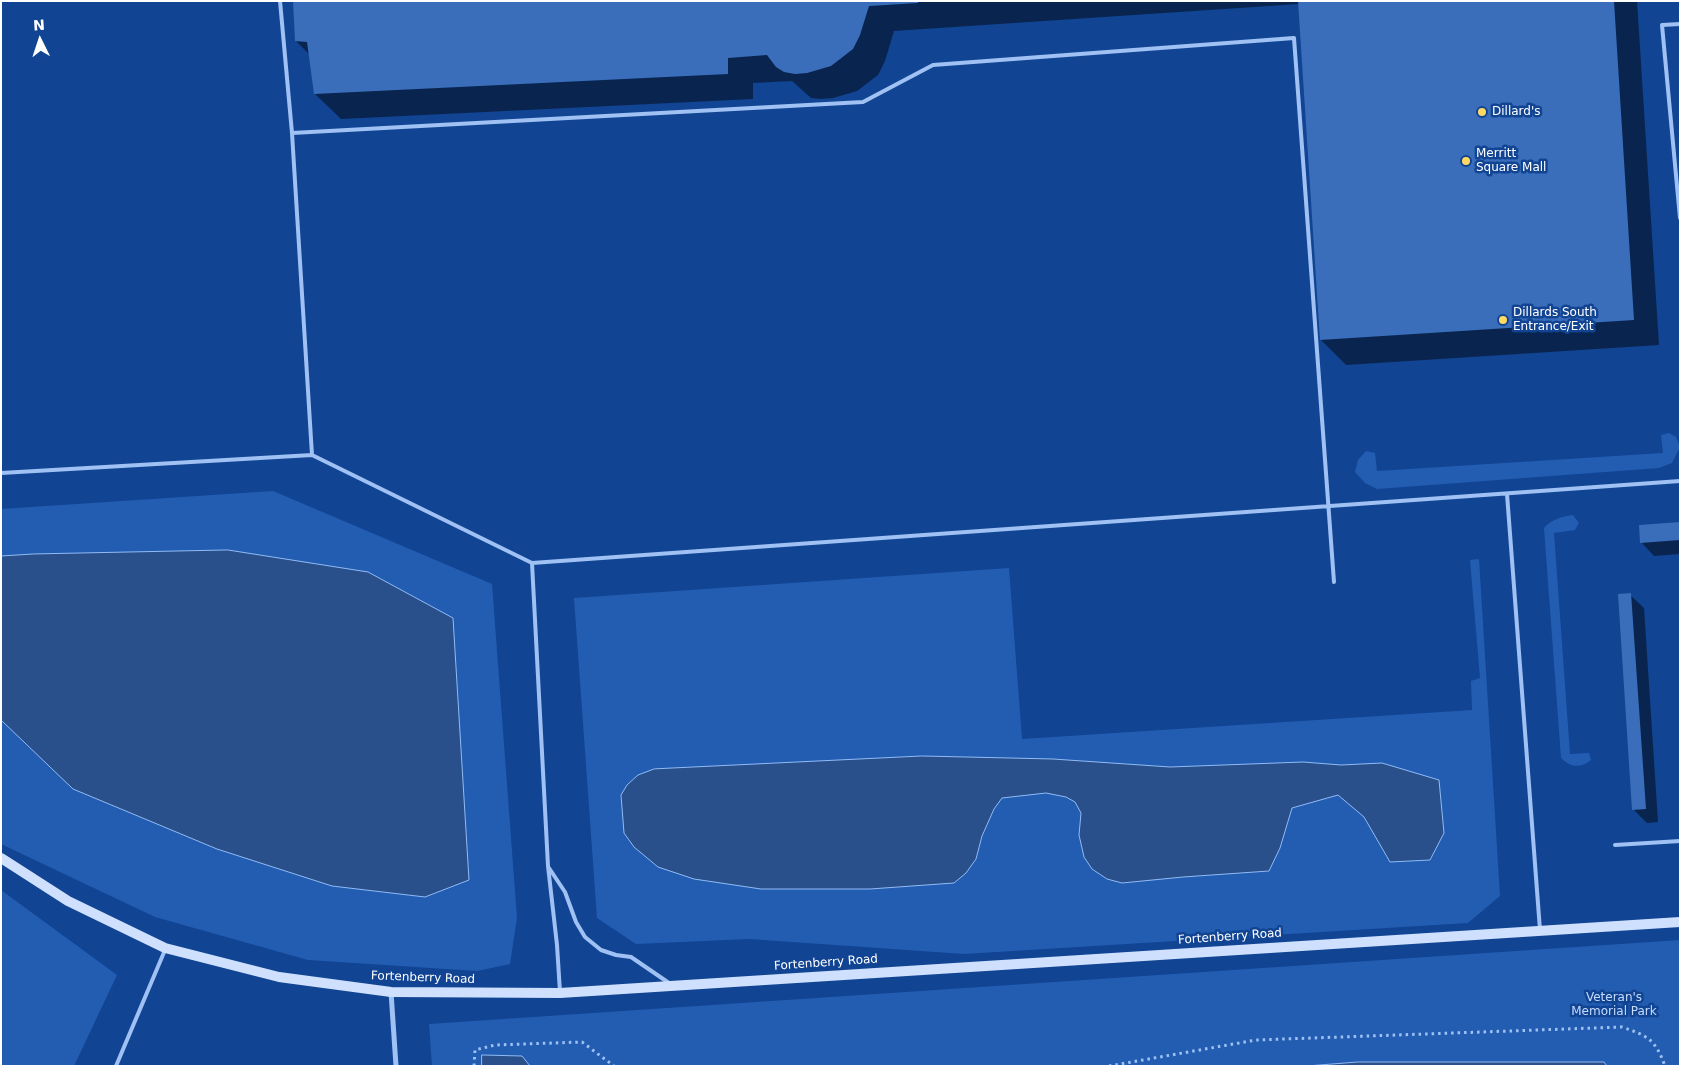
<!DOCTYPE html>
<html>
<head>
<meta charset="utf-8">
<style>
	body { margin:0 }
	#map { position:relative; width:1681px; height:1067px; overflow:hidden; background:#114493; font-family:"DejaVu Sans",sans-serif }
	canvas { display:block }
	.frame { position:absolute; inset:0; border:2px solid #fff; pointer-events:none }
	.north { position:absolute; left:15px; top:15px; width:50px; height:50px; -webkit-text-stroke:4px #114493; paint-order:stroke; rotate:356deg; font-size:14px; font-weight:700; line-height:20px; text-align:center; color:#fff }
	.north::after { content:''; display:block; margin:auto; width:18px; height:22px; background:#fff; clip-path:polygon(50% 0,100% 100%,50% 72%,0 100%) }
</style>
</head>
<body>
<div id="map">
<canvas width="1681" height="1067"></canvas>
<div class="frame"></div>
<div class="north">N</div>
</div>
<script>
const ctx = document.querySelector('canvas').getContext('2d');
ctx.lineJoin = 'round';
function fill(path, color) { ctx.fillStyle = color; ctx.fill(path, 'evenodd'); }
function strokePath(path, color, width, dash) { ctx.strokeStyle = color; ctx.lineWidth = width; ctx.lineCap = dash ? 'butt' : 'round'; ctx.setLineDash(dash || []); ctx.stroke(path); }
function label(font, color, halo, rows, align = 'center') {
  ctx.font = font + ' "DejaVu Sans",sans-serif'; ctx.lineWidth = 5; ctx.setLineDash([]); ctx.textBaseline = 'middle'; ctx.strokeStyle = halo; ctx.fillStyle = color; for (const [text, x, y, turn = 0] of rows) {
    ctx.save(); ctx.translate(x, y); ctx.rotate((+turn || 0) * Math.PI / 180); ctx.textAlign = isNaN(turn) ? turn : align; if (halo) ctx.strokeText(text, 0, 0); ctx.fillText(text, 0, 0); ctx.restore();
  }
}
fill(new Path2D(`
	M1669,433L1676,437L1680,447L1672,463L1659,468L1377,489L1365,483L1355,472L1358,460L1366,451L1375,453L1377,471L1663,453L1661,435Z
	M273,491L492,584L517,918L510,964L477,971L308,960L155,917L1,844V509Z
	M1573,515L1579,523L1575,530L1554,533L1570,754L1589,753L1591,760C1580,769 1570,767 1561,758L1544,528C1552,519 1561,517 1573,515Z
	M1479,559L1500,896L1468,923L964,954L749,939L636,944L597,918L574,598L1009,568L1022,739L1472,710L1471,681L1480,678L1470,560Z
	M1,890L117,975L74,1066H1Z
	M1680,940V1066H432L429,1024Z`), '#235db2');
const water = new Path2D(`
	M228,550L368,572L453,618L469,880L425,897L332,886L217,849L73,789L1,720V556L33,554Z
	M922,756L1053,759L1170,767L1303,762L1341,765L1382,763L1439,780L1444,833L1430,860L1390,862L1364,817L1338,795L1292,808L1280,848L1269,871L1183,877L1122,883L1107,879L1092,869L1084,857L1079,835L1081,813L1075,802L1066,797L1046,793L1002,798L994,809L982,836L976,859L966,873L954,883L870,889H761L694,879L658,867L634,847L624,833L621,795L627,785L638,775L654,769Z
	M482,1055L522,1056L530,1066H482Z
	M1358,1062H1604L1607,1066H1307Z`);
fill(water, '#2a508b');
strokePath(water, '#90bbf6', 1);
fill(new Path2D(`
	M294,1H1637L1659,345L1346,365L1321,340L1299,4L894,31L885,61L878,75L857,91L833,98L821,99L811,98L792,81L753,83V99L341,119L315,94L310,55L296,41Z
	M1680,524V554L1654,556L1641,542Z
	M1630,595L1644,608L1658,822L1647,823L1633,809Z`), '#0007');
fill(new Path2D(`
	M293,1H918V3L869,6L860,35L853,49L831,66L807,73L795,74L784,72L776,67L767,55L728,58V74L314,94L307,42L295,41Z
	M1298,1H1614L1634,320L1320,340Z
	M1680,522V540L1640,543L1639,525Z
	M1631,593L1646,809L1632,810L1618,594Z`), '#3a6ebb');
strokePath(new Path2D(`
	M474,1066L475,1050L495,1045L582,1042L614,1066
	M1109,1066L1256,1040L1622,1027C1648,1036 1655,1039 1665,1066`), '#9fc1f3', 3, [2.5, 4]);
strokePath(new Path2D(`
	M280,1L292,133L312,455
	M1680,24L1662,25L1680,218
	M292,133L863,102L933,65L1294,38L1334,582
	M1,473L312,455L532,563L1680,481
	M1507,494L1540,930
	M532,563L548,866L557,945L560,992
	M1615,845L1680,841
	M549,868L565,892L576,922L585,937L601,950L616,955L631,957L669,983
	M116,1066L165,950`), '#9fc1f3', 4);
strokePath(new Path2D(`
	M391,992L396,1066`), '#9fc1f3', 5);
strokePath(new Path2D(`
	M1,858L68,901L165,948L279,977L391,992L560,993L1680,922`), '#cee0fd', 10);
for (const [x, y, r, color] of [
	[1482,112,5,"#ffd960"],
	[1466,161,5,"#ffd960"],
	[1503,320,5,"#ffd960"]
]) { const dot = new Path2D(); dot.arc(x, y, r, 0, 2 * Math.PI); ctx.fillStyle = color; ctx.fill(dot); strokePath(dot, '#114493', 2); }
label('12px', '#fff', '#114493', [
	["Dillard's",1492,112],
	["Merritt",1476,154],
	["Square Mall",1476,168],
	["Dillards South",1513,313],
	["Entrance/Exit",1513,327]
], 'left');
label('12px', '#fff', '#114493', [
	["Fortenberry Road",1230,937,-4],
	["Fortenberry Road",826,963,-4],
	["Fortenberry Road",423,978,2]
]);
label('12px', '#c6dcfd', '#114493', [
	["Veteran's",1614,998],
	["Memorial Park",1614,1012]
]);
</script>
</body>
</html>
